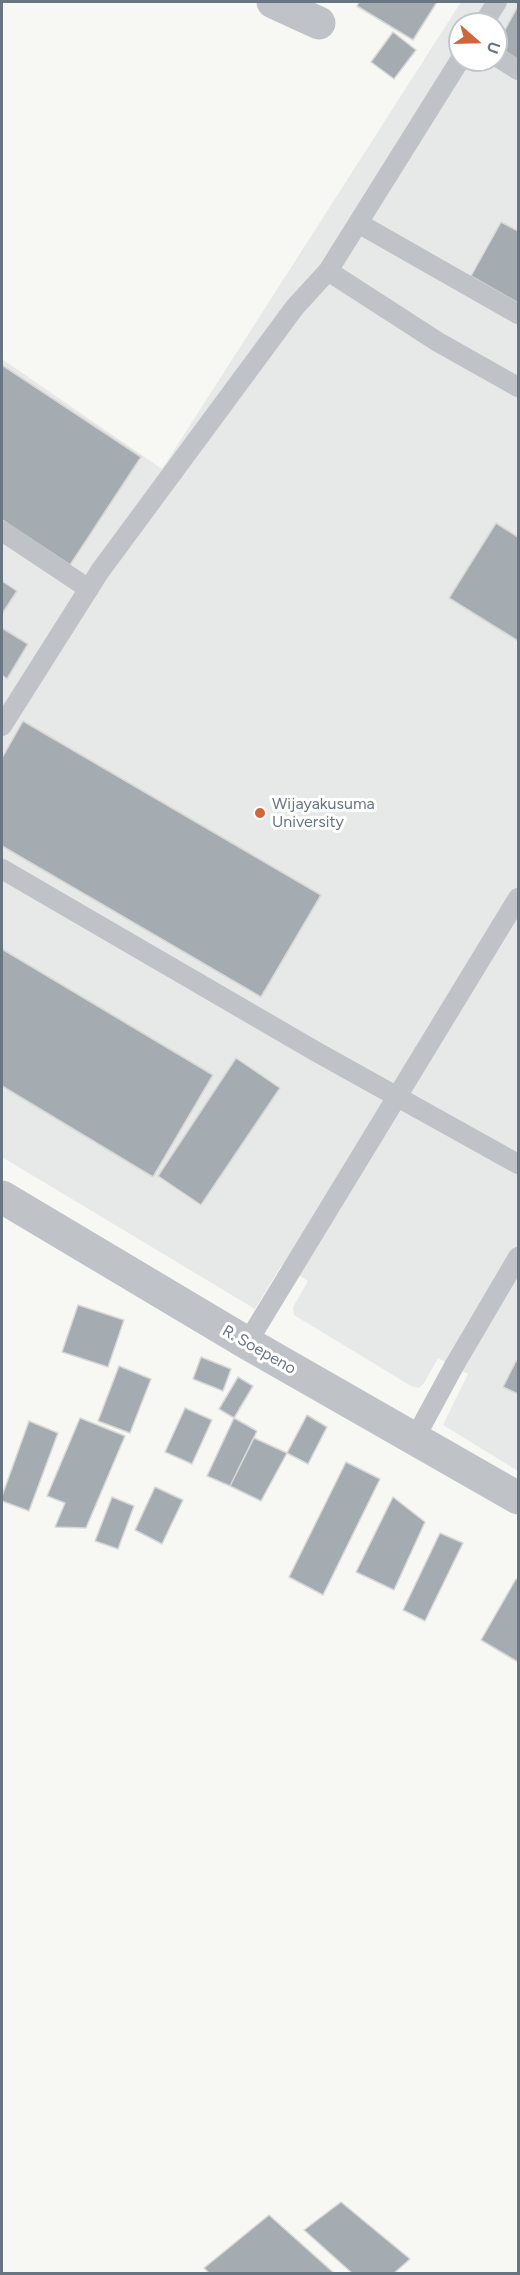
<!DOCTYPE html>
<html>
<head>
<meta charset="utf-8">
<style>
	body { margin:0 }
	#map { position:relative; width:520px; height:2275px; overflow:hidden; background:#f7f7f4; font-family:Figtree,sans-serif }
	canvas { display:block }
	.frame { position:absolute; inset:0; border:3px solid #697682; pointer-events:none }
	.north { position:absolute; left:448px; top:12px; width:60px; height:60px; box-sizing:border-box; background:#fff; border:2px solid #c3c8cd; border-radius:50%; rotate:110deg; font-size:16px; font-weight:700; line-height:24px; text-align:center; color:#697682 }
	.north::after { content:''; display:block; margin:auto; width:21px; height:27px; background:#d1663a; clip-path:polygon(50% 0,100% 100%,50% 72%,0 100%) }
</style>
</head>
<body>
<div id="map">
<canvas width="520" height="2275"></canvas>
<div class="frame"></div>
<div class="north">U</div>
</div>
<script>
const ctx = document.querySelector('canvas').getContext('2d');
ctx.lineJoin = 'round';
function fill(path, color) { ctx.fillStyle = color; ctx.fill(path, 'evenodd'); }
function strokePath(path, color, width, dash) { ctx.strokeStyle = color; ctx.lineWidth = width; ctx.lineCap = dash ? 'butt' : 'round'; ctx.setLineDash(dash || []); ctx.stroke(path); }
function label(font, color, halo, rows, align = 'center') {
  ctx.font = font + ' Figtree,sans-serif'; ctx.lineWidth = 6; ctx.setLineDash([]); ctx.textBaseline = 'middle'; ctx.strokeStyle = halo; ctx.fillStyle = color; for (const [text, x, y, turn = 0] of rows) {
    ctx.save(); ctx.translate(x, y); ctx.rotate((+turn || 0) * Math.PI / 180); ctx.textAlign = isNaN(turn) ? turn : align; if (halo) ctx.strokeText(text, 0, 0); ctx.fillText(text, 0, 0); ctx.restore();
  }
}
fill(new Path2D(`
	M461,2H518V1471L443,1425L468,1374L438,1358L424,1383L419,1388L411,1386L294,1315L293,1307L308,1281L292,1271L281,1266L255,1309L2,1157V359L162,469ZM460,24H496V60H460Z`), '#e7e9e8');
const building = new Path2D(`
	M359,2H437L413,40L357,6Z
	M518,6V65L496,52V46Z
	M393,32L416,50L394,79L371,62Z
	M501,222L518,231V303L471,276Z
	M2,365L141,457L70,565L2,520Z
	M496,523L518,537V641L449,598Z
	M2,581L17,591L2,614Z
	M2,628L28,644L7,679L2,675Z
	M23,721L321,895L261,997L2,846V758Z
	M2,949L213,1075L153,1177L2,1086Z
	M236,1058L280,1088L201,1205L158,1176Z
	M78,1305L124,1320L108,1367L62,1352Z
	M201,1357L231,1369L223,1391L193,1379Z
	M516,1361L518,1362V1394L503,1387Z
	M119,1366L151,1379L130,1433L98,1421Z
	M238,1377L253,1386L234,1418L219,1409Z
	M185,1408L212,1420L192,1464L165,1452Z
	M307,1415L327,1427L308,1464L287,1453Z
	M80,1418L125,1436L86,1528L55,1527L65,1503L47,1496Z
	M234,1418L257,1431L230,1486L207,1476Z
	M29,1421L58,1433L29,1511L2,1501V1496Z
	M254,1438L287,1453L261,1501L230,1486Z
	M346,1462L380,1479L323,1595L289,1577Z
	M155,1487L183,1500L162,1544L135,1530Z
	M112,1497L134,1506L118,1549L95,1541Z
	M393,1497L425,1522L394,1590L356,1572Z
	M440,1533L463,1543L425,1621L403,1610Z
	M516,1579L518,1580V1662L481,1640Z
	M341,2202L410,2259L393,2274H353L304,2230Z
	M269,2215L335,2274H210L204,2268Z`);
fill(building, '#a4abb1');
strokePath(building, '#d8d8d7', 1.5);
strokePath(new Path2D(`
	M483,24L497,2
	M496,56L518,70
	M358,223L518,314
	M328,271L460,60
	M2,531L89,589
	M2,726L100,571L295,307L328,271L438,342L518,387
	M2,869L315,1051L518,1164
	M247,1343L518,898
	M415,1438L454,1366L518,1257`), '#bfc2c6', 20);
strokePath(new Path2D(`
	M273,2L319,23`), '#bfc2c6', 33);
strokePath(new Path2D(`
	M2,1197L247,1343L518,1498`), '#bfc2c6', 33);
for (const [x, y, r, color] of [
	[260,813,6,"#d1663a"]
]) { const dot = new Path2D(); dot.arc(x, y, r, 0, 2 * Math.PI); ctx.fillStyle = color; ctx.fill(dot); strokePath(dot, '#fff', 2); }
label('16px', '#697682', '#fff', [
	["Wijayakusuma",272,804],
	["University",272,822]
], 'left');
label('16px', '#697682', '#fff', [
	["R. Soepeno",259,1350,30]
]);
</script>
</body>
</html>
